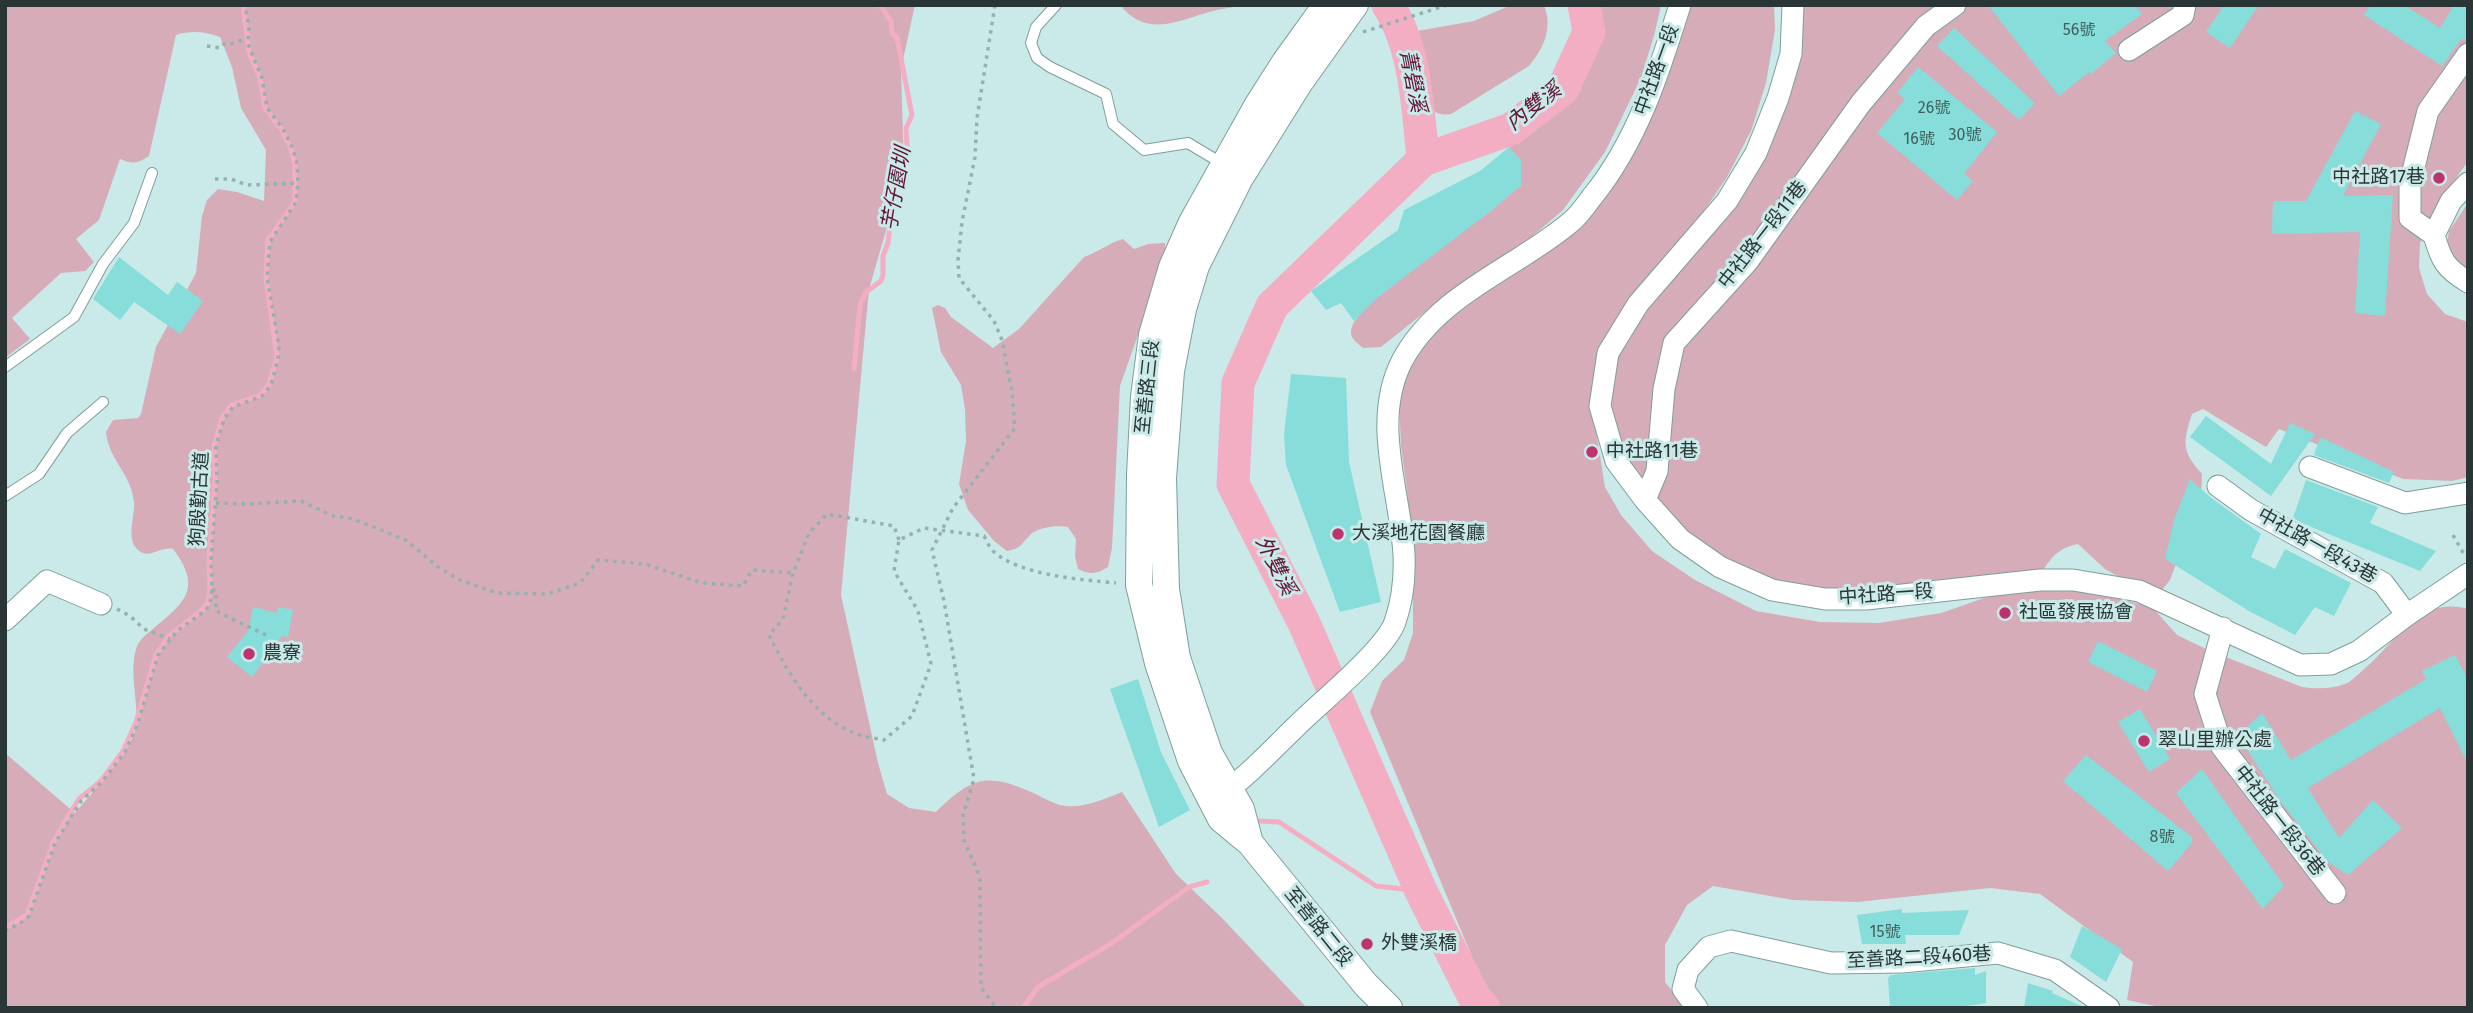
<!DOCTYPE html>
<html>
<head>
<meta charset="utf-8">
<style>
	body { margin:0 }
	#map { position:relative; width:2473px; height:1013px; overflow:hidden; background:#c9eae8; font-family:"Fira Sans",sans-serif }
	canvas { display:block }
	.frame { position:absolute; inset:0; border:7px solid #293635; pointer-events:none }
</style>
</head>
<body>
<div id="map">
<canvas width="2473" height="1013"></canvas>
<div class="frame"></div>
</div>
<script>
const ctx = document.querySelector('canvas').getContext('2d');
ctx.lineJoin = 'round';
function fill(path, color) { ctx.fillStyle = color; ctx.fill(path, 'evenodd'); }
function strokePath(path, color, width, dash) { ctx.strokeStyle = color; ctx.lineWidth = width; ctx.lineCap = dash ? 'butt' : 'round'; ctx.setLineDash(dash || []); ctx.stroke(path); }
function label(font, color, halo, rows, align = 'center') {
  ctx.font = font + ' "Fira Sans","Noto Sans TC",sans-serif'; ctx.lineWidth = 6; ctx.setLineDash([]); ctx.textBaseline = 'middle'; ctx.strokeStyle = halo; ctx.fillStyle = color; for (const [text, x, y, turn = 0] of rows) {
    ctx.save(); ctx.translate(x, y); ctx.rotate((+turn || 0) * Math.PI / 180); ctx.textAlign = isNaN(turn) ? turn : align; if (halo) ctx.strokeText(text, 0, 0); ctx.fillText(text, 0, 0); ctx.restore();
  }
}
fill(new Path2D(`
	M5,5H915L901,69L904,169L869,289L841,595L878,763L887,794L909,808L936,812C971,778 985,772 1031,792C1040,796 1050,802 1060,805C1081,810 1104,799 1122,792L1176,874L1222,918L1307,1008H5V753L75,813C92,792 133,751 136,726C139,701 128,672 137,646C141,638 148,633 155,627C186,602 202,587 173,549C160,546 149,561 137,549C126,538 135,516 134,502C131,473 109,461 106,432L113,420L138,418L141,414L156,347L196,273L202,216L207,200L218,189L237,192L264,201L266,150L241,108L232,67L220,37C204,32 192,30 176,35L149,156C138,163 133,165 120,159L99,220L76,239L94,262L85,271L61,273L12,318L30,339L5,358Z
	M1120,5H1242C1231,8 1220,9 1209,12C1178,21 1146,38 1120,5Z
	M1511,5H1544C1553,28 1544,48 1529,66L1451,114C1441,116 1434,113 1428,105L1411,36L1417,31L1474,21Z
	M1594,5H1661L1655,32L1641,78L1605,152L1563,210L1522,245L1460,284L1381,347L1363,348C1356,342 1348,337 1352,327C1360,302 1462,233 1488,213C1499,204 1510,194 1521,185V161L1509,147L1522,128L1547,112L1582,68L1594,43Z
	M1688,5H1774L1775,30L1766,83L1751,131L1727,177L1695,224L1661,269L1593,400L1596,431L1605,487L1621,515L1652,551L1695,580L1756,611L1820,622L1879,623L1941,613L1990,596L2018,592L2061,588L2095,591L2153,608L2177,635L2208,650L2302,687C2316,689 2332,689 2345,684C2351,682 2357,675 2362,671C2395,644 2418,595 2468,609V1008H2164L2127,1000L2133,962L2040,894L1990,888L1857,902L1793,900L1713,886L1687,905L1665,945V982L1686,1008H1501L1488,995L1370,712L1382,681L1404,660L1413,633V539L1401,445L1399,401L1408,368L1433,330L1577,227Z
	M1803,5H2468V162L2460,172L2420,243L2419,268L2427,294L2445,314L2468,322V477L2452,481L2403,479L2279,429L2266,447L2203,409L2192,414C2183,442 2181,451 2202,474L2201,497L2170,580L2162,590L2119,577L2105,569L2078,544C2059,548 2052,556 2042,572L1828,594L1788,586L1739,569L1696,543L1660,506L1626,456L1613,422L1611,396L1616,360L1642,311L1698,252L1737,201Z
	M2468,203V276L2446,249L2449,231Z
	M1123,239L1134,249L1148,244L1165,243V258L1120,386L1112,548L1108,567C1097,574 1090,575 1078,569L1075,556L1076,539L1068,527C1056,525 1039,527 1030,535C1020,545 1022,548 1007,551L994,541L968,510L959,484L966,441L965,409L961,385L941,352L932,308L938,305L945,308L951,317L993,348L1019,329L1084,257C1098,252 1109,243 1123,239Z`), '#d7acb9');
strokePath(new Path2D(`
	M854,369L860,304L866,292L881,281L883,275V256L888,243L895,182L900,160L907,147L906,128L912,115L897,38L892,33L891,21L880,5
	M1258,821L1279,822L1376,886L1421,891
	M5,928L27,915L54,841L69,815L79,799L101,781L123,751L136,722L156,655L169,636L203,609L208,603L210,589L209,561L215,481L214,446L222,418L232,405L261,395L269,384L277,358L266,277L268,240L295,202V165L291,149L282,130L265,108L260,78L249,52L243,5
	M1023,1008L1038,987L1112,943L1189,887L1207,882`), '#f3aec3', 5);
strokePath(new Path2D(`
	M1388,5C1416,48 1418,110 1423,160
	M1484,1008L1474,997L1421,891L1304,623L1233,484L1238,383L1272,306L1423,160L1511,129L1563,89L1589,32L1584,5`), '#f3aec3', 33);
fill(new Path2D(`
	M1988,5H2134L2142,14L2105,41L2116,53L2091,74L2089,72L2059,96Z
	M2224,5H2259L2230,48L2206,32Z
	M2371,5H2404L2440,28L2454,5H2468V41L2461,39L2442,66L2364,15Z
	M1954,28L2035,103L2019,120L1937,46Z
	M1918,67L1997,132L1964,174L1973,181L1957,200L1877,133L1905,99L1897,93Z
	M2355,111L2381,124L2343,196L2393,195L2385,316L2355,313L2360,232L2272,234L2273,201H2306Z
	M1509,147L1521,161V185L1492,210L1377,298L1354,321L1341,303L1326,310L1311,291L1398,230L1404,210L1480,171Z
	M119,257L168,295L177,282L203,301L180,334L134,302L120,320L93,299Z
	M1291,374L1346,378L1349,462L1381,602L1340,612L1286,465L1284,435Z
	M2206,416L2271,464L2290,423L2315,434L2271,496L2190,437Z
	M2320,437L2394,472L2389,483L2314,455Z
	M2190,479L2210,497L2261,534L2251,557L2275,569L2285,549L2351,583L2334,616L2315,607L2295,635L2249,611L2165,559L2174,520Z
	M2306,480L2378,507L2370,523L2436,551L2420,571L2304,524L2293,518Z
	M253,607L277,613L278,607L293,610L288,637L282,636L252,677L227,657L248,631Z
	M2098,641L2157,671L2147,692L2088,662Z
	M2455,655L2468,680V764L2440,708L2308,788L2339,838L2373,800L2402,828L2348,875L2327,861L2281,802L2238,736L2262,713L2291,760L2426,679L2422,671Z
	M1138,679L1161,752L1190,810L1159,827L1110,689Z
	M2140,709L2170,759L2149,772L2118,722Z
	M2086,755L2192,837V843L2168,871L2063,781Z
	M2202,769L2284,886L2263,909L2176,793Z
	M1902,909V913L1969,910L1959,935H1905L1906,944H1862L1857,915Z
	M2082,926L2122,949L2106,982L2070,957Z
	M1975,968V975L1986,971V1003L1954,1008H1890L1888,978L1891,975Z
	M2028,983L2053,991L2052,993L2086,1008H2024Z`), '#86ddd9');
const service = new Path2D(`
	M1056,5L1036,27L1031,43L1037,58L1050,67L1106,94L1113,124L1144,150L1188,143L1223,164
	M5,367L74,317L103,264L134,223L152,173
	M5,496L39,474L67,433L103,402`);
const minor = new Path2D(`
	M1793,5L1791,54L1778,98L1756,153L1727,201L1638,304L1608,353L1600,406L1616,461L1645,500L1680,539L1720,567L1772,590L1825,599H1866L2040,580H2073L2139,591L2300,665L2331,664L2359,651L2407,615L2468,574
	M2129,50L2183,15L2185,5
	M2434,235L2410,218V183L2428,111L2468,54
	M2434,235L2451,201L2468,183
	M2434,235C2441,260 2445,268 2468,282
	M2310,467L2405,503L2468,493
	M2218,486L2251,510L2383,583L2407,615
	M1645,500L1657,471L1664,389L1674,343L1748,261L1861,103L1926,26L1955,5
	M5,620L47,581L101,604
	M2223,628L2205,694L2222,747L2335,893
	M1219,796C1250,775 1277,744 1305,718C1327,697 1386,648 1395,622C1402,602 1405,576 1404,554C1400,492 1371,421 1402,361C1437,294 1517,268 1572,221C1580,214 1586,205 1592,197C1637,142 1659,72 1680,5
	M1697,1008L1683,989L1688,970L1709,947L1731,941L1831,963L1902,962L1998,953L2055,970L2109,1008`);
const tertiary = new Path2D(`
	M1326,5L1285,62L1257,106L1192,222L1172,267L1152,335L1144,397L1140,475L1139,585L1158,663L1191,761L1221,819L1250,843L1366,985L1389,1008
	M1250,843L1241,809L1209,753L1177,658L1166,589L1163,478L1171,371L1183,309L1196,266L1240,178L1298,85L1355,5`);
strokePath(service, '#7e9e9c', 12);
strokePath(minor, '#7e9e9c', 23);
strokePath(tertiary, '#7e9e9c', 28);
strokePath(new Path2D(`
	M995,5L977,118L975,157L962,222L958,260L959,278L994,321L1002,340L1012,392L1015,428L953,508L932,550L944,601L974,779L963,815L964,840L980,877L981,987L996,1008
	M1363,32L1447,5
	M207,46L220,48L224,44L228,45L239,41H247
	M215,179H231L247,185L298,183
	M216,503L248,504L301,501L333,516L353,519L406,540L438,567L460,580L497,593L547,594L580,583L598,560L645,564L702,583L743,586L752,570L793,573
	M2453,535L2465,556
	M899,540L894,526L827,514L809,533L793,573L783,619L769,635C787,672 813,716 852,732C862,737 874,738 884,740L912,716L931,664L918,611L894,571L899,540L924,528L984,536C987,541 989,547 993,551C1018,575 1083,580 1116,583
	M212,589L216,591V611L270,637
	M117,609L130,616L144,629L170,639
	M5,931L22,922L29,916L55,843L81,801L102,782L125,752L138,723L158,655L177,631L206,610L210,603L212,589L211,561L217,482L216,446L224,419L233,407L262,396L271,385L278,359L279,346L267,277L270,242L296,202L298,183L297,164L293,149L283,129L267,108L262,78L248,44L249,27L245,5`), '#95b0ae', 3.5, [3.5, 5]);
strokePath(service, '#fff', 10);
strokePath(minor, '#fff', 21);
strokePath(tertiary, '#fff', 26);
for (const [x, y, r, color] of [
	[2439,178,7,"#bd336e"],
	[1592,452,7,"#bd336e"],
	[1338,534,7,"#bd336e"],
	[2005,613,7,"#bd336e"],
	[249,654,7,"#bd336e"],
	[2144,741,7,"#bd336e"],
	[1367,944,7,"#bd336e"]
]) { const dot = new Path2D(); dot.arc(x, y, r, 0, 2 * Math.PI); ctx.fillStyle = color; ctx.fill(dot); strokePath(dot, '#c9eae8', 2.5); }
label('16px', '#40605e', null, [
	["56號",2079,31],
	["26號",1934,109],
	["30號",1965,136],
	["16號",1919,140],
	["8號",2162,838],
	["15號",1885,933]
]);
label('19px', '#293635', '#c9eae8', [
	["中社路一段",1657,70,-70],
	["中社路一段11巷",1763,235,-52],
	["至善路三段",1148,387,-84],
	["狗殷勤古道",200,499,-87],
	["中社路一段43巷",2317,546,29],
	["中社路一段",1886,595,-4],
	["中社路一段36巷",2279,821,52],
	["至善路二段",1318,927,51],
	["至善路二段460巷",1919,958,-3]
]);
label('19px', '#293635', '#c9eae8', [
	["中社路17巷",2425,178,"right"],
	["中社路11巷",1606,452],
	["大溪地花園餐廳",1352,534],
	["社區發展協會",2019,613],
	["農寮",263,654],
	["翠山里辦公處",2158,741],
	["外雙溪橋",1381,944]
], 'left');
label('italic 21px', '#631537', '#c9eae8', [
	["菁礐溪",1412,81,79],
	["內雙溪",1534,107,-38],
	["芋仔園圳",897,189,-80],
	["外雙溪",1275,566,63]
]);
</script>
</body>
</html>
